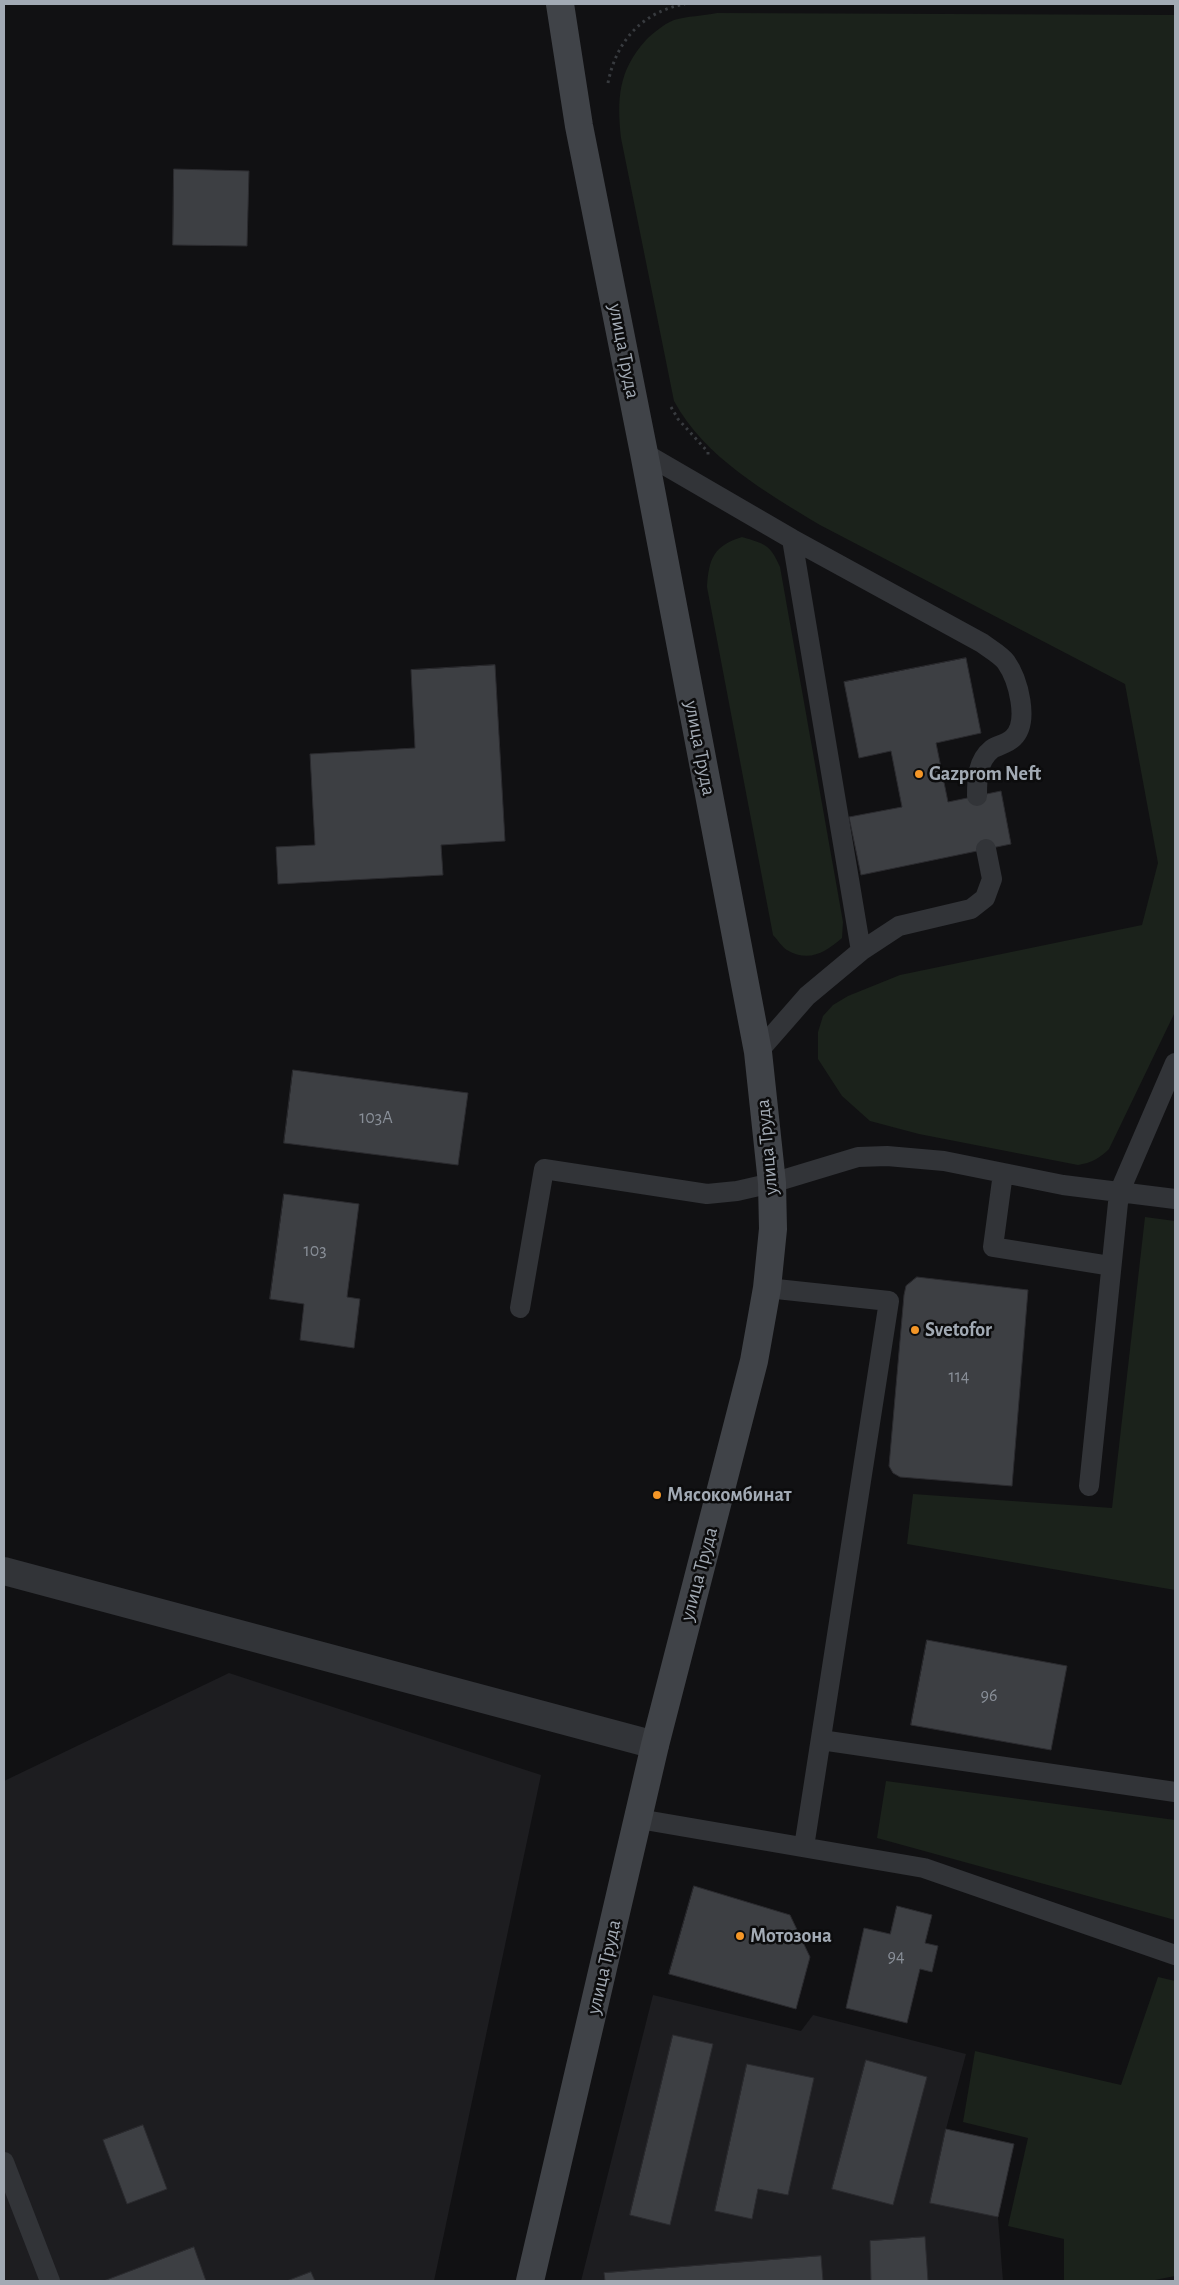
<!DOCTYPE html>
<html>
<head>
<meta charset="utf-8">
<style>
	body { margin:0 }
	#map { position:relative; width:1179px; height:2285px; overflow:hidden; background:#111113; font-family:"Alegreya Sans",sans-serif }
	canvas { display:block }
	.frame { position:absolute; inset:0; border:5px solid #a2aab4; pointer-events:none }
</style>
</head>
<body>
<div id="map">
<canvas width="1179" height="2285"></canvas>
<div class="frame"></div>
</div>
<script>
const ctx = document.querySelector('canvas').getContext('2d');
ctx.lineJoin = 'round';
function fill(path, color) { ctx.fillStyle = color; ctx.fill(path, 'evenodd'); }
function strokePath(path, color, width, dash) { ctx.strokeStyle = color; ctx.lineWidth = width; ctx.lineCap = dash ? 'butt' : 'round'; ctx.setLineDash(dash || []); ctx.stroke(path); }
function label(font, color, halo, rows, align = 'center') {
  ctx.font = font + ' "Alegreya Sans",sans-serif'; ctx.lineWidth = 5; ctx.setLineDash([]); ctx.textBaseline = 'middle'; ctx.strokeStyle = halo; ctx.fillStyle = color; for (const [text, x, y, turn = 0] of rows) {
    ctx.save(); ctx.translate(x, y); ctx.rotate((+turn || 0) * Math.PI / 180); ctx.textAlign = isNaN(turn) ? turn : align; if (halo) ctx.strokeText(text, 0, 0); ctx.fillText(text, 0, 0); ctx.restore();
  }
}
fill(new Path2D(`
	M229,1673L541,1775L434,2281H4V1781Z
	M653,1995L801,2031L813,2015L966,2054L946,2129L1014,2144L998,2217L1003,2281H581Z`), '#1d1d20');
fill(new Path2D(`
	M717,13L1175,15V1012L1109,1149C1100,1158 1091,1163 1078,1165L919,1134L870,1121L842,1096L818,1059V1032L823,1016L833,1005L848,996L900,975L1142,925L1158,863L1125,684L820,525C767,493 704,457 674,401L621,138C617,99 618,71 646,40C653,33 664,24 674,20C687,16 703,16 717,13Z
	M742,537C765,544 770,544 780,567L843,922L842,938C826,952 809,963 787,950C782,947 777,939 773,935L707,587C709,559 713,546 742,537Z
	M1145,1217L1175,1221V1590L907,1544L913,1494L1112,1508Z
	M886,1781L1175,1820V1920L877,1838Z
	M1158,1977L1175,1981V2276L1150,2281H1064V2239L1008,2226L1028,2138L963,2122L975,2051L1121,2085Z`), '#1b221b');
const building = new Path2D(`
	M174,169L249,171L247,246L173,245Z
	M966,658L981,733L936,743L948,802L1001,791L1011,844L861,875L849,817L902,807L891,751L859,758L844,682Z
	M495,665L505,841L441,845L443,875L278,884L276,847L315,845L310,754L415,748L411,670Z
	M293,1070L468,1093L458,1165L284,1143Z
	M284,1194L359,1204L347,1297L360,1299L354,1348L300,1340L304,1304L270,1299Z
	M917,1277L1028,1290L1012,1486L900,1477L893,1473L889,1466L904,1295L906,1286Z
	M927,1640L1067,1666L1051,1750L911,1725Z
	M694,1886L790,1915L810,1957L796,2009L669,1974Z
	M897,1906L932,1915L925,1943L938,1946L932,1972L920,1969L907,2023L846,2008L864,1928L890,1934Z
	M673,2035L713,2044L670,2225L630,2215Z
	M866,2060L927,2077L893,2205L832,2189Z
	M747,2064L814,2078L788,2195L758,2189L752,2219L715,2211Z
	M143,2125L167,2189L127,2204L103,2140Z
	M946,2129L1014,2144L998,2217L930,2203Z
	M925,2237L928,2281H871L870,2241Z
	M194,2247L206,2281H104Z
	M821,2256L823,2281H605L604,2273Z
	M311,2272L315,2281H287Z`);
fill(building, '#3d3f43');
strokePath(building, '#2b2b2f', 1);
strokePath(new Path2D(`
	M608,83C616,41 642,12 685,4
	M671,407L678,419L708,452V457`), '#383b3f', 3, [2.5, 4]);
strokePath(new Path2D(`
	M644,453L792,539L982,643C990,649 1001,655 1006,662C1018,679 1030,722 1013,738C1007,744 998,745 992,749C977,761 977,779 977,796
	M792,539L861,951
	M758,1052L807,996L861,951L899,926L971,909L985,898L992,879L986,849
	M1003,1173L993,1247L1111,1266
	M767,1288L889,1301L804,1847
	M520,1308L544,1169L707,1194L737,1191L772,1183L858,1157L887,1156L944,1161L1063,1185L1175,1199
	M1089,1486L1119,1193L1175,1063
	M821,1740L1175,1792
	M639,1819L924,1868L1175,1955
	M4,2162L50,2281`), '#323438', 20);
strokePath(new Path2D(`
	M4,1571L655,1745`), '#323438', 28);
strokePath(new Path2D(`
	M530,2281L655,1745L754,1361L767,1288L773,1229L772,1183L758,1052L644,453L579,126L560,4`), '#404348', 28);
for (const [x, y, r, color] of [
	[919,774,5,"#f49627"],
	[915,1330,5,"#f49627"],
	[657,1495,5,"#f49627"],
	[740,1936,5,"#f49627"]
]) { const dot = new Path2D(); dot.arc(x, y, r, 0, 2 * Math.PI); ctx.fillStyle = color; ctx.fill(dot); strokePath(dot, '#0c0c0d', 2); }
label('18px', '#898f98', null, [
	["103А",376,1118],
	["103",315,1251],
	["114",959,1377],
	["96",989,1696],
	["94",896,1957]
]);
label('20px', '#a2aab4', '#0c0c0d', [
	["улица Труда",624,351,79],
	["улица Труда",700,748,79],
	["улица Труда",767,1147,-95],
	["улица Труда",699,1574,-75],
	["улица Труда",604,1967,-77]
]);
label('bold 20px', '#a2aab4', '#0c0c0d', [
	["Gazprom Neft",929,774],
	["Svetofor",925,1330],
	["Мясокомбинат",667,1495],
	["Мотозона",750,1936]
], 'left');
</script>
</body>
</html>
